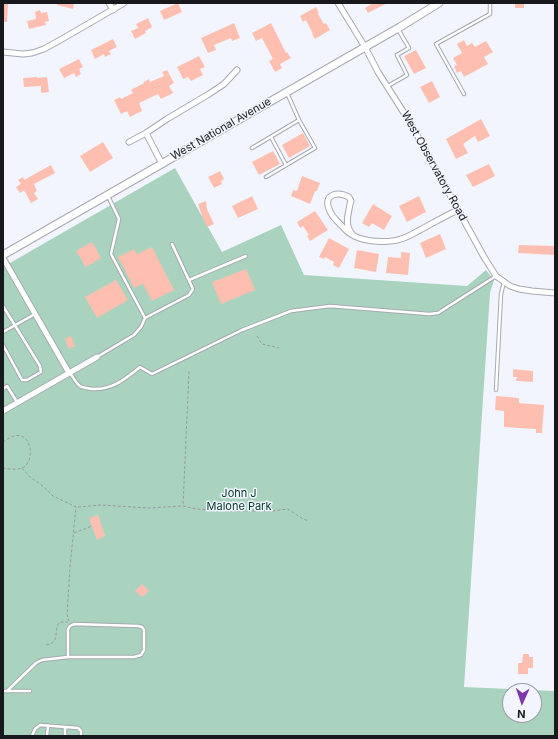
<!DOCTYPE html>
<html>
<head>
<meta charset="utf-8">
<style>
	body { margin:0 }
	#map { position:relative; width:558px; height:739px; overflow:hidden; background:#f2f5fe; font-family:Inter,sans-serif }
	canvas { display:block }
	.frame { position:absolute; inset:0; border:4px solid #18191c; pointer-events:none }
	.north { position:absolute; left:502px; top:683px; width:40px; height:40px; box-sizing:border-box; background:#f2f5fe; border:1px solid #9b9da4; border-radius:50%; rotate:183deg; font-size:11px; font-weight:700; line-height:16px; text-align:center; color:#18191c }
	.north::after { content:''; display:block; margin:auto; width:14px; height:18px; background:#7e38ab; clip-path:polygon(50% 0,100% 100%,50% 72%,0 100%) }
</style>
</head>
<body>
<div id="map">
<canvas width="558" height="739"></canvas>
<div class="frame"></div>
<div class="north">N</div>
</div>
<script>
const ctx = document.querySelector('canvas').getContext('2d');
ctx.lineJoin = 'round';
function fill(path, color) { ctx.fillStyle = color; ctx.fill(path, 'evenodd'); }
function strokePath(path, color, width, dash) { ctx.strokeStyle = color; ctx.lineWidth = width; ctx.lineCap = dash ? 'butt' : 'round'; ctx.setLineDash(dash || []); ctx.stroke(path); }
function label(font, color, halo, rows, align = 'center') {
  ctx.font = font + ' Inter,sans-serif'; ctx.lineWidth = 3; ctx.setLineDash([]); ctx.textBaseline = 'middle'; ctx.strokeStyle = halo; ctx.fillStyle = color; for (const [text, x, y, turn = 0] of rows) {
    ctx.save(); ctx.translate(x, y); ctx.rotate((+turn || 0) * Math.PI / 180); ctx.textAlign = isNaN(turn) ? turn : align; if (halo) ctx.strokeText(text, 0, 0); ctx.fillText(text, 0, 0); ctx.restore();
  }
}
fill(new Path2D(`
	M175,168L222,252L281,225L304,275L467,286L486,270L494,280L490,293L464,687L555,691V736H3V267ZM510,691H534V715H510Z`), '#a9d3be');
fill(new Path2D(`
	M3,3H8L7,22H3Z
	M57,3H74L73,9L57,5Z
	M178,3L182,12L164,20L160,11Z
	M373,3H387L368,13L365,8Z
	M515,3H524V8H515Z
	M316,7L319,13L318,14L324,24L326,23L330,30L315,39L312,34H313L306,20L303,22L300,16Z
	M40,10L41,13L47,12L49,21L45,22L46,25L29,29L27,21L36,19L35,12Z
	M148,18L152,27L145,31L146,33L135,39L131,31L138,28L136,24Z
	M234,23L240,38L232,41L231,38L214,45L216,50L208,53L201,38Z
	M271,23L286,53L287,52L291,58L280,64L282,68L275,72L269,61L273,59L262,38L256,41L252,33Z
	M113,39L117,47L109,51L111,54L105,57L104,54L95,59L91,50Z
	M464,40L467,46L472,43L475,47L486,41L493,52L484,57L488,64L464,77L461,71L457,73L454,66L457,65L453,58L462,53L457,44Z
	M416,50L426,68L414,74L404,56Z
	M199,56L205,67L200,69L203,75L191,81L188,77L183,79L177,67Z
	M79,59L83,67L79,69L81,74L76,77L74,73L64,78L59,69Z
	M167,70L174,83L169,86L173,93L161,99L158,94L139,103L142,111L130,117L127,111L121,114L114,100L120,97L121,99L133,93L131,90L144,83V82L149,79L150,82L164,76L162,72Z
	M37,77V78L47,77L49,92L41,93V86L24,87L23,78Z
	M432,81L440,97L429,103L420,87Z
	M481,119L490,136L478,142L475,136L463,144L468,153L456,159L446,139Z
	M303,133L310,146L289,158L282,145Z
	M103,142L113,158L90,172L80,156Z
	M273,151L280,164L259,175L252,162Z
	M489,164L495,176L473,187L466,175Z
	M51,165L55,173L34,184L37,191L34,193L38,199L31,203L24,190L20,193L16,187L21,184L18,180L23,177L24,180Z
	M220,171L224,179L221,181L222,184L214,188L208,177Z
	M302,176L320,183L317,191H315L310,204L291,196L293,190L297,191Z
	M252,196L258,209L238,218L232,206Z
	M419,196L426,212L407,222L399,206Z
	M206,201L207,209L214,224L207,227L202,216L198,204Z
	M373,204L392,216L384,230L372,223L369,227L362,223Z
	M315,211L328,230L310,241L307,236L309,235L303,226L300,228L297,222Z
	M440,234L446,249L426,258L420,243Z
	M329,238L349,249L339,268L333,265L334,262L325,257L324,259L319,257Z
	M92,242L101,258L86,267L76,251Z
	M519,245L555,246V255L518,253Z
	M152,247L174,290L152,301L143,284L134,288L118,257L134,249L137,254Z
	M357,250L379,254L376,272L354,268Z
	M401,252L410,253L408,275L386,273L388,257L401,258Z
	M246,269L255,290L221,304L212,282Z
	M116,280L128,300L97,318L85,297Z
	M71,336L75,346L69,349L65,339Z
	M513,369L533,371V382L516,381L517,377H513Z
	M496,396L519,398V403L544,405L542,433H536V429L504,427V411L495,410Z
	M98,515L105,536L97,540L89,518Z
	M142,584L149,591L142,597L135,591Z
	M523,654H529V657H533V668H528V674H518V663H522Z`), '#febfb0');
const lane = new Path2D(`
	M388,86L407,75L397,55L409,48L398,29
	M464,94L436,44L490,14V3
	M271,137L286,165
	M252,148L299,120
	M266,177L315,148L299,120L287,93
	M189,280L246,256
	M3,306L40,366L41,372L27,380H22L3,345
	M145,318L189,295L193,289L172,244
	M3,332L35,314
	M97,357L134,335L141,327L145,318L111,254L119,219L108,196
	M70,373C73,377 76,383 80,386C83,388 88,388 92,389C113,390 125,379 140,367L152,374L242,330L291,311L330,306L429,314L438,313L496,276
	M3,389L7,386L17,402
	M496,390L501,294L504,282
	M3,691H30
	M7,691L36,663L42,660L68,657H134L141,655L144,650V630L142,627L138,626L74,624L70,626L68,629V657
	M32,736L35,729L40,725L78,728L81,731V736
	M47,736L48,726
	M65,736V727`);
const street = new Path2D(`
	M109,3L113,10
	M338,3L365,47L378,72L411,124L484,257L496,276L510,286L519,289L532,291L555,293
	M3,52L23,54L32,53L44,49L62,39L124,3
	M146,133L162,164
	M129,142L146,133L167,119L209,94L224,84L237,70
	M353,235C344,225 348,216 350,204L351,201L349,197C338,191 323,194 329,209C331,216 337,221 342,226C346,231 353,236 359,238C370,242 390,243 401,239C408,237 414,233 420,230C433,223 445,216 458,210
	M3,258L69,373
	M3,411L97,357`);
const secondary = new Path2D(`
	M3,255L400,27L439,3`);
strokePath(lane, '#a7a9b1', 4.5);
strokePath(street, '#a7a9b1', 7);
strokePath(secondary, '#a7a9b1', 9);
strokePath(new Path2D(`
	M257,336L262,344L279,348
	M189,371L183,506L196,509L236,511H272L288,509L303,519L309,521
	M3,442C6,440 10,437 14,436C32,431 36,462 22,468C16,470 8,469 3,468
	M22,468L30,477L44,487L53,496L76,507L70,567L67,615L69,621
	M78,507L100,505L149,508L182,506
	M74,533L92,526
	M46,645C62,642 52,630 60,622H68`), '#999ba1', 1, [3, 2]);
strokePath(lane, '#fff', 2.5);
strokePath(street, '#fff', 5);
strokePath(secondary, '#fff', 7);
label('11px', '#18191c', '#f2f5fe', [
	["West National Avenue",221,129,-30],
	["West Observatory Road",434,166,61]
]);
label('11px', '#023724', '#f2f5fe', [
	["John J",239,494],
	["Malone Park",239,507]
]);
</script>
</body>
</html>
